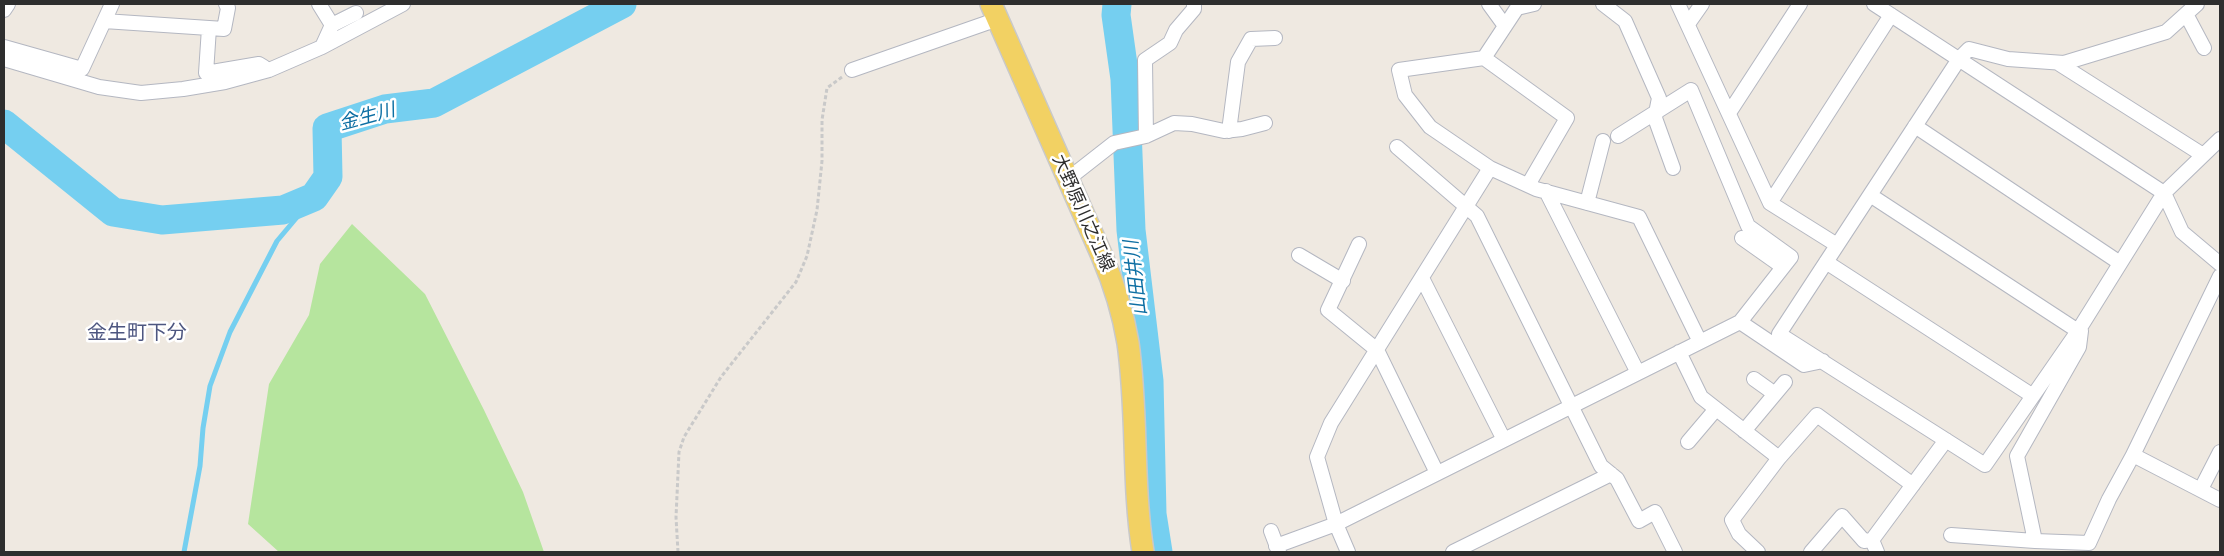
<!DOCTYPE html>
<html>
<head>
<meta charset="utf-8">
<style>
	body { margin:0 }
	#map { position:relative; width:2224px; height:556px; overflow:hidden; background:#efe9e1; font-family:"Alegreya Sans",sans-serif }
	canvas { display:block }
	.frame { position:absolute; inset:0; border:5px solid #2e2e2e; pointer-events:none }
</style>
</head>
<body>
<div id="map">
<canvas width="2224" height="556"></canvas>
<div class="frame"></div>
</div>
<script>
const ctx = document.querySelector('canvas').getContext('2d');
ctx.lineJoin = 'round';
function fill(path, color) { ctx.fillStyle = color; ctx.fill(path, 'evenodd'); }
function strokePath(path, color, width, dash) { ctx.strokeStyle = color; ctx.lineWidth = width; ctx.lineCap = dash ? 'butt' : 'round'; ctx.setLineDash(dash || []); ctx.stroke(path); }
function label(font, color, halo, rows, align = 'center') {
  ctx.font = font + ' "Alegreya Sans","Noto Sans JP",sans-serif'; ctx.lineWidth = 5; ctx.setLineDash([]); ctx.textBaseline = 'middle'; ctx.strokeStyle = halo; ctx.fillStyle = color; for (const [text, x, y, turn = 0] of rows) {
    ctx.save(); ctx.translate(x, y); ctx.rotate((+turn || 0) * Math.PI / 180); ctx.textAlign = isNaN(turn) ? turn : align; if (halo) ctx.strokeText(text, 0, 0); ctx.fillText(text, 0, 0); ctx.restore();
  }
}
fill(new Path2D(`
	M352,224L425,294L484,410L523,492L544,552H279L248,524L269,384L309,315L320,264Z`), '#b6e59e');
strokePath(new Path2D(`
	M184,552L200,466L203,428L210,386L230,332L277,241L314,197`), '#75cff0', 5);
strokePath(new Path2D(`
	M1117,4L1116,15L1125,79L1131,230L1149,381L1152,514L1158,552
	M4,124L113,212L162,220L283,210L314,197L328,177L327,128L385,109L434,103L622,4`), '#75cff0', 29);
const street = new Path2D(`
	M319,4L332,25L322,47
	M1489,4L1505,26
	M1534,4L1517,8L1484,58L1399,70L1405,95L1430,127L1490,168L1536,189L1639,217L1700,342
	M1603,4L1625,21L1659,98L1655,118L1673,168
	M1678,4L1770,203L1837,245
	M1874,4L2164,193L2182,232L2220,264
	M2197,4L2166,32L2064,63L2008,59L1969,49L1959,59L1779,334L1985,465L2078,331L2164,193L2220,139
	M4,10L8,4
	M2186,14L2204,48
	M104,21L224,29L228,8L226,4
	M1688,24L1702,4
	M332,25L356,13
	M209,28L206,73L259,64L264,67
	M4,47L82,69L112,4
	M1484,58L1567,118L1528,185
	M4,59L99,87L141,93L183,89L225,82L269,70L322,47L403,4
	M2058,63L2203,155
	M852,70L998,19
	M1729,113L1800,4
	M1915,126L2120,263
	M1229,131L1238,62L1251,39L1275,38
	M1146,136L1145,60L1170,43L1176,30L1194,9V4
	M1618,136L1691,90L1748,226L1791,257L1740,322
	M1397,147L1477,216L1601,466L1617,479L1639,521L1655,512L1675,552
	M1068,179L1114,143L1146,136L1174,123L1192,124L1224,131L1242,129L1265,123
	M1546,191L1638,373
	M1870,195L2078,331
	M1587,203L1603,141
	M1770,203L1891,15
	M1742,238L1783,267
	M1359,244L1328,310L1377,350L1437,473
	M1299,255L1343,281
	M1826,262L2033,396
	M1422,278L1504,440
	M1679,352L1701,397L1779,458
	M1754,379L1775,394
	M1744,431L1785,382
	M1688,442L1716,409
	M2133,455L2220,500
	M2201,489L2220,452
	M1271,531L1279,552
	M1951,535L2035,541L2089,543L2109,499L2133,455L2220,276
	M1872,540L1877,552
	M2035,541L2017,456L2079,347L2081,331
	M1276,546L1336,524L1317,457L1331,423L1490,168
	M1348,552L1336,524L1740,322L1804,365L1823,361
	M1453,552L1611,474
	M1758,552L1739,534L1732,520L1779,458L1817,415L1913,485
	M1811,552L1842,516L1864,541L1872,540L1946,440`);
const primary = new Path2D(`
	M991,4L1102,256C1114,284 1123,313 1128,343C1138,413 1132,483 1143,552`);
strokePath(street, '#b4b7c1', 16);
strokePath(primary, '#c9c9c9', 24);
strokePath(new Path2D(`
	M678,552L676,517L679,452L684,437L721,377L796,282L807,256L817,210L822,161V120L827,88L842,77`), '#c9c9c9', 3, [4, 2.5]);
strokePath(street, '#fff', 14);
strokePath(primary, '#f2d163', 21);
label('18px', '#2e2e2e', '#fff', [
	["大野原川之江線",1083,213,66]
]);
label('italic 19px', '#0d6fa3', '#fff', [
	["金生川",367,117,-15],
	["山田井川",1136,278,-97]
]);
label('20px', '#4d5680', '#fff', [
	["金生町下分",137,333]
]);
</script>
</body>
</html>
